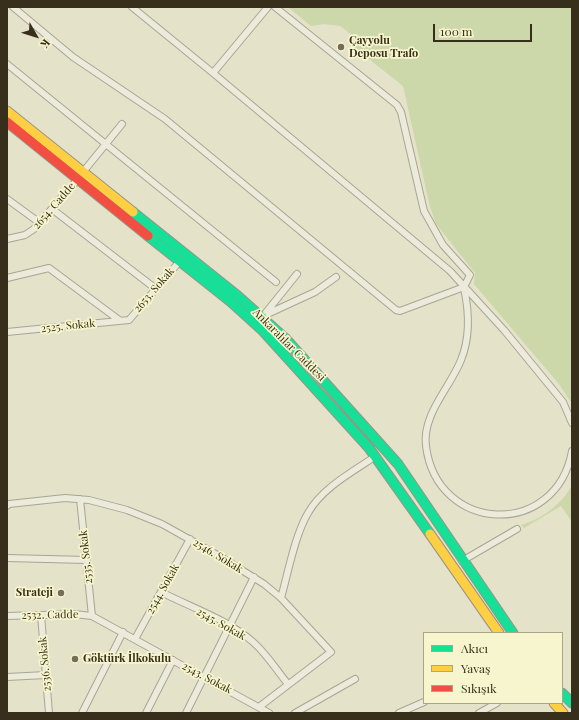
<!DOCTYPE html>
<html>
<head>
<meta charset="utf-8">
<style>
	body { margin:0 }
	#map { position:relative; width:579px; height:720px; overflow:hidden; background:#e4e2c9; font-family:"Playfair Display",serif }
	canvas { display:block }
	.frame { position:absolute; inset:0; border:8px solid #372f1b; pointer-events:none }
	.legend { position:absolute; left:423px; top:632px; width:140px; height:72px; box-sizing:border-box; background:#f7f5cd; border:1px solid #aaa686; margin:0; padding:5px 7px; list-style:none; font-size:12px; color:#372f1b }
	.legend li { display:flex; align-items:center; gap:8px; height:20px }
	.legend b { width:20px; border:1px solid #aaa686 }
	.north { position:absolute; left:16px; top:16px; width:40px; height:40px; -webkit-text-stroke:3px #f7f5cd; paint-order:stroke; rotate:129deg; font-size:11px; font-weight:700; line-height:16px; text-align:center; color:#372f1b }
	.north::after { content:''; display:block; margin:auto; width:14px; height:18px; background:#372f1b; clip-path:polygon(50% 0,100% 100%,50% 72%,0 100%) }
	.scale { position:absolute; left:433px; top:24px; width:99px; height:18px; box-sizing:border-box; border:2px solid #372f1b; border-top:0; padding-left:5px; font-size:12px; line-height:14px; white-space:nowrap; color:#372f1b; -webkit-text-stroke:3px #f7f5cd; paint-order:stroke }
</style>
</head>
<body>
<div id="map">
<canvas width="579" height="720"></canvas>
<div class="frame"></div>
<ul class="legend">
<li><b style="height:5px;background:#16e098"></b>Akıcı</li>
<li><b style="height:5px;background:#ffcf43"></b>Yavaş</li>
<li><b style="height:5px;background:#f24e42"></b>Sıkışık</li>
</ul>
<div class="north">K</div>
<div class="scale">100 m</div>
</div>
<script>
const ctx = document.querySelector('canvas').getContext('2d');
ctx.lineJoin = 'round';
function fill(path, color) { ctx.fillStyle = color; ctx.fill(path, 'evenodd'); }
function strokePath(path, color, width, dash) { ctx.strokeStyle = color; ctx.lineWidth = width; ctx.lineCap = dash ? 'butt' : 'round'; ctx.setLineDash(dash || []); ctx.stroke(path); }
function label(font, color, halo, rows, align = 'center') {
  ctx.font = font + ' "Playfair Display",serif'; ctx.lineWidth = 3.5; ctx.setLineDash([]); ctx.textBaseline = 'middle'; ctx.strokeStyle = halo; ctx.fillStyle = color; for (const [text, x, y, turn = 0] of rows) {
    ctx.save(); ctx.translate(x, y); ctx.rotate((+turn || 0) * Math.PI / 180); ctx.textAlign = isNaN(turn) ? turn : align; if (halo) ctx.strokeText(text, 0, 0); ctx.fillText(text, 0, 0); ctx.restore();
  }
}
fill(new Path2D(`
	M288,7H572V404L559,384L474,284L475,273L436,224L430,207L403,86L355,48L359,40L340,26L324,24L311,26Z
	M572,485V522L561,506L524,528L521,525C542,519 562,504 572,485Z`), '#ccd7aa');
const street = new Path2D(`
	M13,7L73,57L165,119L396,310L400,311L464,287L470,275L443,245L424,211L401,112L397,105L275,7
	M132,7L213,73L268,7
	M7,64L276,282
	M213,73L450,271L504,330L563,402L572,423
	M83,172L122,124
	M7,199L40,223
	M52,209L156,289
	M7,239L25,235L34,229L78,179
	M7,278L49,268L119,320
	M464,288C469,311 470,338 461,360C450,388 422,414 426,446C437,534 556,539 572,451
	M264,315L297,274
	M263,316L315,292L336,277
	M7,332L129,320L180,261
	M80,499L92,616
	M7,506L9,504L65,498L89,500L127,510L162,524L221,557L264,584L281,598L331,652L259,707
	M7,558L87,560
	M462,561L517,529
	M161,592C190,607 229,620 253,642C267,654 277,671 288,684
	M281,598C288,573 295,535 308,513C322,488 352,472 376,456
	M41,615L49,713
	M7,616L74,614L92,616L269,713
	M135,639L190,539
	M7,677L46,675
	M82,713L123,632
	M146,713L173,660
	M186,713L254,577
	M295,713L355,679
	M399,713L424,702
	M479,713L497,703`);
const fast = new Path2D(`
	M133,212L238,296L285,338L398,464L513,633
	M148,236L231,302L263,331L369,448L430,534
	M562,693L572,703`);
const slow = new Path2D(`
	M7,111L133,212
	M430,534L499,633
	M554,703L563,713`);
const jam = new Path2D(`
	M7,122L148,236`);
strokePath(street, '#a8a693', 8);
strokePath(fast, '#989583', 11);
strokePath(slow, '#989583', 11);
strokePath(jam, '#989583', 11);
strokePath(street, '#ebeadb', 6);
strokePath(fast, '#16e098', 9);
strokePath(slow, '#ffcf43', 9);
strokePath(jam, '#f24e42', 9);
for (const [x, y, r, color] of [
	[341,47,4,"#746e58"],
	[61,593,4,"#746e58"],
	[75,659,4,"#746e58"]
]) { const dot = new Path2D(); dot.arc(x, y, r, 0, 2 * Math.PI); ctx.fillStyle = color; ctx.fill(dot); strokePath(dot, '#f7f5cd', 1.5); }
label('bold 11px', '#372f1b', '#f7f5cd', [
	["Çayyolu",349,41],
	["Deposu Trafo",349,54],
	["Strateji",53,593,"right"],
	["Göktürk İlkokulu",83,659]
], 'left');
label('11px', '#372f1b', '#f7f5cd', [
	["2654. Cadde",54,206,-49],
	["2653. Sokak",154,290,-49],
	["2525. Sokak",68,326,-6],
	["Ankaralılar Caddesi",289,345,45],
	["2546. Sokak",218,556,31],
	["2535. Sokak",86,557,-96],
	["2544. Sokak",163,589,-61],
	["2532. Cadde",50,615,-1],
	["2545. Sokak",221,624,29],
	["2536. Sokak",45,664,-95],
	["2543. Sokak",207,678,28]
]);
</script>
</body>
</html>
